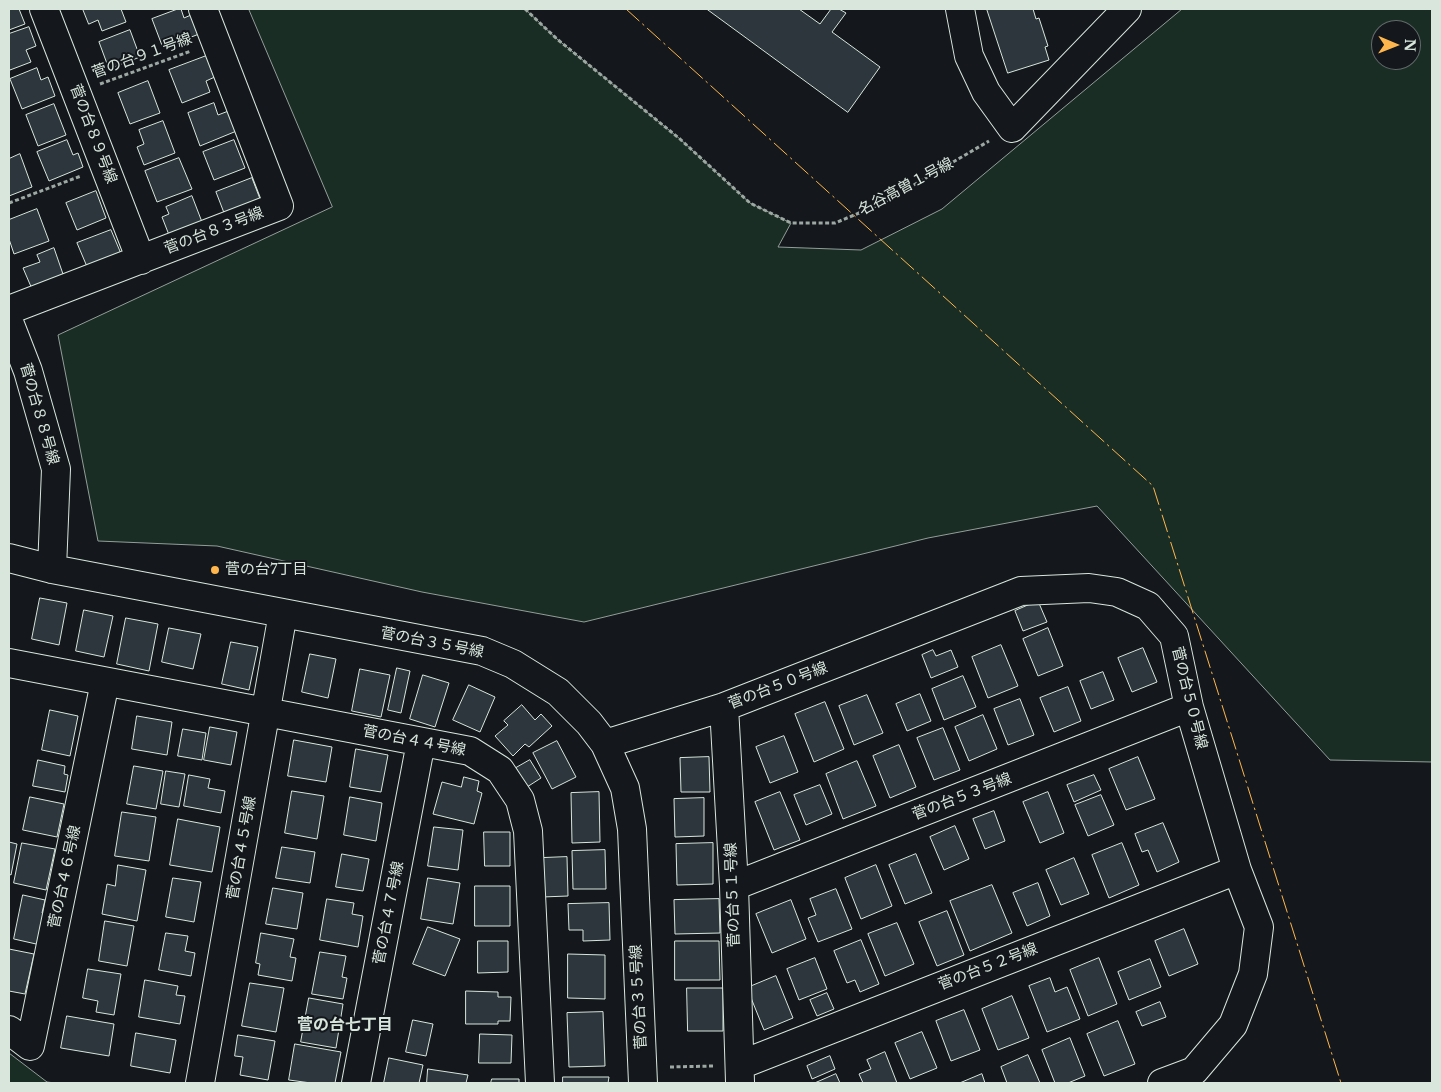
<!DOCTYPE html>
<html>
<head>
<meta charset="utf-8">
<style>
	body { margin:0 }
	#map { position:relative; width:1441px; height:1092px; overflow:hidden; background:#14181c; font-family:"Libre Baskerville",serif }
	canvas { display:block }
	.frame { position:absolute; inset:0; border:10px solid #d8e6dc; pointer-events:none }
	.north { position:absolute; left:1371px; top:20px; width:50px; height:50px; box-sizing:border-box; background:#14181c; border:1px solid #626a69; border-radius:50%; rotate:91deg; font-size:14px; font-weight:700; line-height:20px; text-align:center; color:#d8e6dc }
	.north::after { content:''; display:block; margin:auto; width:18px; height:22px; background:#ffb74d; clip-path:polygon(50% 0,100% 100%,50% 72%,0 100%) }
</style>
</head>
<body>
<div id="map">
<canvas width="1441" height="1092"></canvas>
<div class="frame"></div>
<div class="north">N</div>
</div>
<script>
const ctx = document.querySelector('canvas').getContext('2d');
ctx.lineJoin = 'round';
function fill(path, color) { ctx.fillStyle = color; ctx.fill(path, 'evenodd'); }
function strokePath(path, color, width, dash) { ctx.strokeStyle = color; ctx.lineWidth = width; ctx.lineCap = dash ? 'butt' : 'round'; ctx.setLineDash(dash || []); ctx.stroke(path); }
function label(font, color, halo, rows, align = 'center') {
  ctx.font = font + ' "Libre Baskerville","Noto Sans JP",serif'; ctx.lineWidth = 4; ctx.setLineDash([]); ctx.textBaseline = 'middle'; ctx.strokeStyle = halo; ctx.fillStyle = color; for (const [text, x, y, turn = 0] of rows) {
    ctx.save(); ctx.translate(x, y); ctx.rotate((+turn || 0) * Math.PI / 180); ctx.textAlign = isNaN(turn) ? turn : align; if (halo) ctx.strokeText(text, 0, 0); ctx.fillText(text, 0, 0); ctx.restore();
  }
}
const green = new Path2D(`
	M249,9H525L557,39L680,139L750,203L791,223L778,247L861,250L942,209L1182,9H1432V762L1330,760L1097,506L928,538L584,622L422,592L217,546L98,541L58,335L332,207ZM1381,30H1411V60H1381Z
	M9,1053L47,1082L55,1083H9Z`);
fill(green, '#1a2d24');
strokePath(green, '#939e99', 1);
const building = new Path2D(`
	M9,9H19L25,24L9,30Z
	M83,9H121L126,22L102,31L98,20L89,24Z
	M178,9H181L184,18L191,15L199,34L163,48L152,19Z
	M707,9H799L820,24L831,9H839L846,13L832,32L880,67L848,112Z
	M987,9H1033L1036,19L1039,18L1048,46L1045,47L1049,60L1008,73Z
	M29,27L36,46L26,50L31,62L10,70L9,67V34Z
	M130,30L140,57L109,69L99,42Z
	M209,55L217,76L206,81L210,92L182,103L169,70Z
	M37,68L41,80L48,77L55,96L22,109L10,79Z
	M148,81L160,113L130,124L118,93Z
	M214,103L218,115L231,110L239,130L200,146L188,113Z
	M54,104L66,135L38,146L26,115Z
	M163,121L175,153L144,165L137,147L144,144L139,130Z
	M67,140L73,155L78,153L83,167L49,181L37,152Z
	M234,140L245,168L214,180L203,152Z
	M20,154L32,187L9,196V159Z
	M179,158L192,189L157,202L145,171Z
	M252,178L262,204L226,218L216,192Z
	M96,191L106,218L77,230L66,203Z
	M192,196L202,222L169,235L162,217L169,214L166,207Z
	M37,209L49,241L14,254L9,239V220Z
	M111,230L122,256L88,269L77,243Z
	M54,248L64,277L32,289L23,268L40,262L37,255Z
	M40,598L67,603L59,645L32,639Z
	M1038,601L1047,622L1023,631L1015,611Z
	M84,610L113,616L104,657L76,651Z
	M126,618L158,624L149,671L117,664Z
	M169,628L201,634L193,669L162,662Z
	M1048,628L1063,666L1038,676L1023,639Z
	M231,642L258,647L249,690L222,684Z
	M1001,645L1018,686L988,698L972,657Z
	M1143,648L1157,682L1132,692L1118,658Z
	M933,650L936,656L951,650L958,667L931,678L922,655Z
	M310,654L336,659L328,698L302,692Z
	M397,668L410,671L401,713L388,710Z
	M360,669L390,675L381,717L352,711Z
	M1103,672L1114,700L1091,709L1080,681Z
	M423,675L449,683L435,727L410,719Z
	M963,676L976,707L944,720L932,689Z
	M469,685L495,697L480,732L453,720Z
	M1068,687L1081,721L1054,732L1040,698Z
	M920,694L931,721L907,731L896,704Z
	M867,695L883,733L854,745L839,706Z
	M1020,699L1034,735L1008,745L994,709Z
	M825,702L844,749L814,762L795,714Z
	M522,705L535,720L541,714L552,726L529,747L525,744L513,756L495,736L508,725L504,721Z
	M50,710L78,716L70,756L42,750Z
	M983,715L997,749L969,761L955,727Z
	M137,716L172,722L167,755L132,749Z
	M210,727L237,732L231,765L204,760Z
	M943,728L960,770L934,780L917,738Z
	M183,729L206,733L202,760L178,756Z
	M784,736L798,772L770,783L756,747Z
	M294,740L332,747L326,782L288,776Z
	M557,741L576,777L552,789L533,753Z
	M899,745L916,787L890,798L873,756Z
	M356,749L388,755L381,792L350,787Z
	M709,757L710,792H681L680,758Z
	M1138,757L1155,799L1126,810L1109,769Z
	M38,760L65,766L64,774L68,775L65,792L33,786Z
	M530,760L541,778L527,787L516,768Z
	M857,761L876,806L843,819L826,774Z
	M134,766L163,771L156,809L127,804Z
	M166,771L185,774L179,807L161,804Z
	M189,775L210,779L208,788L225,791L221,813L184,806Z
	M1094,775L1101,790L1074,802L1067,785Z
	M464,777L479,781L477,791L482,793L474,824L433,814L442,782L461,787Z
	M820,785L832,814L806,825L794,795Z
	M292,791L324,796L317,839L285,833Z
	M599,792L600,842L572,843L571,793Z
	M780,792L800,840L774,850L755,802Z
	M1048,792L1064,833L1040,843L1023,802Z
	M1101,795L1114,825L1088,836L1075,805Z
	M30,797L64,804L57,837L23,830Z
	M350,797L382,803L376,841L344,835Z
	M704,798V836L675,837L674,799Z
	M994,811L1005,841L985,849L973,819Z
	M122,812L156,817L149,861L115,856Z
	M178,819L220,827L212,872L170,865Z
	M1163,823L1179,862L1157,872L1148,850L1142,852L1135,834Z
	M955,826L969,859L944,870L930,837Z
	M434,827L463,830L458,870L428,866Z
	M484,832H510V866H485Z
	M9,842L17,844L11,875L9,874Z
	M22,843L55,849L46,890L14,883Z
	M713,843V884L677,885L676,844Z
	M1122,843L1139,885L1109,898L1092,855Z
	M282,847L315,852L310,883L276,878Z
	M605,850L606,889H573L572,851Z
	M342,854L369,859L363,891L336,887Z
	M916,854L932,893L905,904L889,865Z
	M567,857L568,896L542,897V858Z
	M1074,858L1089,894L1061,905L1046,870Z
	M118,865L146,870L137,921L102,914L107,884L115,886Z
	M876,865L892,906L861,919L845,878Z
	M173,878L201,882L194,922L166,917Z
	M428,878L460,883L453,924L421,919Z
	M1038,883L1050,916L1027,926L1013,893Z
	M992,885L1012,933L970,951L950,901Z
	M475,886H510V926H475Z
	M273,888L303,893L297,929L266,924Z
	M836,889L852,929L818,942L808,918L816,915L810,899Z
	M23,895L45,900L42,913L51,915L45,946L14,939Z
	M327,899L354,903L352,914L363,916L358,947L320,940Z
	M719,899L720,933L675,934L674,900Z
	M791,900L806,939L772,953L756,914Z
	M609,903L610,940L583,941V930H569L568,904Z
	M947,911L964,955L937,966L919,922Z
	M105,921L134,926L127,966L99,961Z
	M897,923L914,964L885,976L868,934Z
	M428,927L460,939L445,976L413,964Z
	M1184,929L1198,964L1169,976L1155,941Z
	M166,933L188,936L185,951L195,953L191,976L159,970Z
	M261,933L294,939L290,957L296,958L292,981L258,975L260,964L256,963Z
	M861,940L879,984L860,992L855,980L847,983L834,951Z
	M478,941H508V972L478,973Z
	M675,941H719L720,980H675Z
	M9,949L34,954L25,994L9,991Z
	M320,952L346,956L342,977L347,978L343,999L312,994Z
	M568,954L605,955V999L568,998Z
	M815,958L827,989L799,1000L787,969Z
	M1099,958L1117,1004L1088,1016L1070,970Z
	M1150,959L1161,987L1129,1000L1118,972Z
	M88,969L121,974L114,1015L96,1012L98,1001L83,998Z
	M776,976L793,1018L764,1030L747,988Z
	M1050,978L1055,992L1067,987L1080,1019L1047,1032L1029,986Z
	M145,980L178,986L176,995L185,996L180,1024L139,1017Z
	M250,983L284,988L276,1032L242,1026Z
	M687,988H723V1031H688Z
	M466,991L498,992V997H511L510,1021H498V1024H466Z
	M827,993L834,1009L817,1016L810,1000Z
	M1012,996L1029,1038L998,1050L982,1009Z
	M309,998L343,1004L336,1048L301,1042Z
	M1160,1002L1166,1017L1142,1026L1136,1012Z
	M964,1010L980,1050L951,1061L936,1021Z
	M603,1012L605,1066L569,1067L567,1013Z
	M67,1016L114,1024L109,1056L61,1048Z
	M413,1020L433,1024L426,1056L406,1052Z
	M1118,1021L1135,1064L1104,1076L1087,1034Z
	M922,1032L937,1068L910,1079L895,1043Z
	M136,1033L176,1040L170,1073L131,1066Z
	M480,1034L512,1035L511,1063H479Z
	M238,1035L275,1041L268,1080L240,1075L243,1057L235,1056Z
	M1070,1038L1085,1076L1068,1083H1055L1042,1050Z
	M295,1044L341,1052L335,1083H311L289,1080Z
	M885,1052L897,1083H863L859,1074L871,1069L867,1060Z
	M1028,1055L1040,1083H1007L1001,1067Z
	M830,1056L835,1069L812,1079L807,1066Z
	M389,1058L423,1065L419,1083H384Z
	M428,1069L468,1075L466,1083H427Z
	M836,1074L840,1083H815Z
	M982,1074L985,1083H960Z
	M563,1077H609L608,1083H563Z
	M492,1079H519V1083H491Z`);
fill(building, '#2c363c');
strokePath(building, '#d8e6dc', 1);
const minor = new Path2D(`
	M44,9L141,260
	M960,9L969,56L986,92L1012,128L1127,9
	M9,310L279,206L203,9
	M9,322L28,371L56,469L52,569
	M9,558L52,569L482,651L513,664L558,692L589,723L605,744L625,788L632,829L643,1083
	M9,663L470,751L500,770L520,800L528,831L540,1083
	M724,707L734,886L740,1082
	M605,744L724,707L1021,591L1089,588L1117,592L1148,606L1174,636L1189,707L1237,870L1259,927L1253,974L1233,1025L1194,1071L1162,1083
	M734,886L1189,707
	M9,1030L30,1046L105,682
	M740,1065L1237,870
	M200,1083L283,613
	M356,1083L421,742`);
strokePath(minor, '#d8e6dc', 30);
strokePath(new Path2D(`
	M525,9L557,39L680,139L750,203L791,223H835L883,203L989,141
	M100,84L191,51
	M9,203L81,176
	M670,1067L714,1066`), '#9da8a2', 3, [4, 2.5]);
strokePath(minor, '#14181c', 28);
strokePath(new Path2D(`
	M626,9L1153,486L1341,1083`), '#ffb74d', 1, [18, 4, 2.5, 4]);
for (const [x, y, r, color] of [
	[215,570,5,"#ffb74d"]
]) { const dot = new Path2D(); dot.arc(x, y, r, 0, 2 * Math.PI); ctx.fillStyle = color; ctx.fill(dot); strokePath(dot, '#14181c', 2); }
label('15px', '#d8e6dc', '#14181c', [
	["菅の台９１号線",142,56,-20],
	["菅の台８９号線",93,134,69],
	["名谷高曽１号線",906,187,-28],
	["菅の台８３号線",214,231,-21],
	["菅の台８８号線",39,414,74],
	["菅の台３５号線",432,643,11],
	["菅の台５０号線",778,686,-21],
	["菅の台５０号線",1189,698,76],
	["菅の台４４号線",414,741,11],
	["菅の台５３号線",962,797,-21],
	["菅の台４５号線",242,848,-80],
	["菅の台４６号線",65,877,-78],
	["菅の台５１号線",733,895,-92],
	["菅の台４７号線",389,913,-79],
	["菅の台５２号線",988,967,-21],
	["菅の台３５号線",639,997,-93]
]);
label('15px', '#d8e6dc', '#14181c', [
	["菅の台7丁目",225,570]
], 'left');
label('bold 16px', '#d8e6dc', '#14181c', [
	["菅の台七丁目",345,1025]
]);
</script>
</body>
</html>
